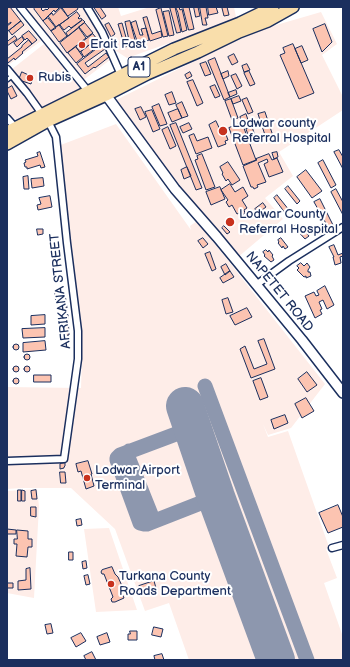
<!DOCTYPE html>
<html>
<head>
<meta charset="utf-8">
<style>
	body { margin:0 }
	#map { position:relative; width:350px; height:667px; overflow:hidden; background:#fff; font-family:"Balsamiq Sans",sans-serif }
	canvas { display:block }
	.frame { position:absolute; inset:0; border:8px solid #1b2f5e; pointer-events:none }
</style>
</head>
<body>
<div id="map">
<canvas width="350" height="667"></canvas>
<div class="frame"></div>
</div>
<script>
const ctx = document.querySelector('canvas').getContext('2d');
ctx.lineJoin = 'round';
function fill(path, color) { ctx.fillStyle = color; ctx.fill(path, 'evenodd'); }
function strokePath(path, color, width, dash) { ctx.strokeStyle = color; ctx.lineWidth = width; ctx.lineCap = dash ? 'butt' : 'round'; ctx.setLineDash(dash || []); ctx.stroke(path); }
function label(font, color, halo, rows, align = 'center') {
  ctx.font = font + ' "Balsamiq Sans",sans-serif'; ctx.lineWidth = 4; ctx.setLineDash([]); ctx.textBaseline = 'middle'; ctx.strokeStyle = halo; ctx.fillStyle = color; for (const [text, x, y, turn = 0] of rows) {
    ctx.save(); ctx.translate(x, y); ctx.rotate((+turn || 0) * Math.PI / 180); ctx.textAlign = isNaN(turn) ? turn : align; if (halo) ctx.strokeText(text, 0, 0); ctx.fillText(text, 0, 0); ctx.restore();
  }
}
fill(new Path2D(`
	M7,7H13L41,41L7,66Z
	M22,7H83L104,40L110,60L82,81Z
	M92,7H118L121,16L150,7H234L237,22L178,40L127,58L113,49L102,23Z
	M321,12L337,44L322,55L343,97V110L279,152L293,176L265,198L283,219L237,258L112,102L225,46L266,28Z
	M44,44L79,87V93L77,96L21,119L17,120L12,117L7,113V73Z
	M116,124L191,230L190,226L197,221L325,384L291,428L268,435L263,424L268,437L288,431L329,547L326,549L337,578L324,583L343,637V660H189L169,603L145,611L115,529L71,488H21L7,489V387L81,388L82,355L77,301L58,146Z
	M37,489L39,506L34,598L7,593V491Z
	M109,528L137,610L96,612L84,529Z`), '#feede8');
strokePath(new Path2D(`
	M205,386L307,660
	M192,428L120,455L117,458V460L140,523L144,524H147L216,497
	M129,451L128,457L152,517L156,520`), '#8d97ae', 15);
strokePath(new Path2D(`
	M185,406L216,497L276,660`), '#8d97ae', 38);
const building = new Path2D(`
	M7,7H10L21,21L8,31L7,26L11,23V22L7,25Z
	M36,7H43L41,9L43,11L46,9L47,10L50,7H60L55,12L54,10L43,21L34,9Z
	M62,7H77L78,9L68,16Z
	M94,7H100L106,16L102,19Z
	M170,7H175L181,32L177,33Z
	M176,7H179L180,10L182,9L187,30L182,32L178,13Z
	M183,7H189L194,29L189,30Z
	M194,7H198L200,16L196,17Z
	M200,7H206L208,18H205L207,25H203Z
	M208,7H216L218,13L209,15Z
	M227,7L229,15L224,16L222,8Z
	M61,8L69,18L56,27L48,16L52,13L53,15Z
	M161,8L168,36L163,37L156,10Z
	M169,11L174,35L169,36L163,12Z
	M77,12L80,16L78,18L79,19L81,18L82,20L71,28L69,26L64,30L60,25Z
	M147,17L152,34L161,31L162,37L150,41L143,18Z
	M48,18L56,28L51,31L43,21Z
	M83,20L85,22L68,36L66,33Z
	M21,21L24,25L12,35L9,31Z
	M130,21L136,44L125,47L118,24L122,23L127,41L129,40L125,22Z
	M136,21L140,35H143L141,29L146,28L149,40L138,44L131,23Z
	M85,23L93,33L87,37L79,27Z
	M109,23L115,34L111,37L105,25Z
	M325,24L332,42L322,52L313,29Z
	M59,25L67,36L59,42L51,31Z
	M79,28L86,38L67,53L60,43Z
	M29,31L37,40L32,44L27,38L25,40L22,36Z
	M93,34L97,39L80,52L76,47Z
	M15,36L17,39L7,46V42Z
	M22,37L24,40L17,47L14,43Z
	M97,39L101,44L84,57L81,52Z
	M29,40L32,44L22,52L23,53L15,60L14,58L8,63L7,59L22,47V46Z
	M293,44L314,93L299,99L280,55L285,53L283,48Z
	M102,45L105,49L85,63L88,67L106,53L109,57L95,68L94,67L85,74L77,64Z
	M302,46L308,60L301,63L295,49Z
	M76,47L83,57L76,63L68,53Z
	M234,54L238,62L232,65L228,57Z
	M215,58L230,97L224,100L208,61Z
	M206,62L211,74L205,76L200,64Z
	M247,64L250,70L244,72L242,66Z
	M228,71L229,76L223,79L221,74Z
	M249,71L255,84L250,86L244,73Z
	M22,72L33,77L31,84L19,80Z
	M190,72L192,76L187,79L185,75Z
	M236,74L242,86L237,89L231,76Z
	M193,80L203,103L197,106L187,82Z
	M215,85L220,96L215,98L210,87Z
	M12,86L17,96L11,99L7,91V89Z
	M236,90L237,94L230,97L228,93Z
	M172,92L176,103L169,105L165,95Z
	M239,96L241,101L233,104L231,99Z
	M247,98L253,112L248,114L242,100Z
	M231,99L238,118L232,120L225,101Z
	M182,102L188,116L182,118L176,105Z
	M159,104L167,124L160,126L152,107Z
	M141,107L146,117L140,120L135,109Z
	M178,109L182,118L172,122L168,113Z
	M152,110L160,129L153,132L145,112Z
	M265,112L273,136L266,138L258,114Z
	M246,114L248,120L242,123L240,117Z
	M216,121L222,134L225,132L228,140L225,141L226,144L218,147L209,125Z
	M176,123L202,188L196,190L170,125Z
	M189,123L192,129L183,133L180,127Z
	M242,123L256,160L243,165L229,128Z
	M168,127L176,146L170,149L162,130Z
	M252,127L257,141L251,143L246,129Z
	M194,134L197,141L208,137L212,148L196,154L189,136Z
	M339,150L343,157V169L334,152Z
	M40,152L45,167L41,168L40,165L27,169V167H25L24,163L26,162L25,160L38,156L37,153Z
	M277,152L278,157L274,159L272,153Z
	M202,154L215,187L206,190L195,160L198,159L197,156Z
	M269,154L272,160L277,158L283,172L269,177L264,164L268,162L267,159L258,163L266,182L257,185L258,187L254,189L253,187H251L243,166L257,160L256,159Z
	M323,160L336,185L331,188L318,163Z
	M228,162L240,180L232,185L228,179L226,181L222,174L223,173L220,167Z
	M187,167L191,176L184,179L181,170Z
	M306,170L322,191L312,198L297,177Z
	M28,176L29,189H24L23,177Z
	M43,178L44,186L32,188L31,179Z
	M230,184L235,192L243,187L248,196L242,200L247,208L244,210L245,213L241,216L239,213L237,214L232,205L229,207L226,202L228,200L221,190Z
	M288,186L300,201L297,204L285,189Z
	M220,187L225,199L211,205L206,192Z
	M336,189L343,202V215L331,192Z
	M277,195L289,210L285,213L274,198Z
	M50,196L52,207L38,210L37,205L41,204L39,198Z
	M320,199L333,225L328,227L314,202Z
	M263,203L266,207L258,213L255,209Z
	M298,223L301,226L303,224L306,228L304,230L309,236L305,239L294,227Z
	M224,226L230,232L227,234L222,228Z
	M37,229H43V234L38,235Z
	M203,238L208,244L203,248L198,241Z
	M281,238L288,247L285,249L283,246L282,248L278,243L279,242L278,240Z
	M334,245L338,255L343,253V256L340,257L341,263L335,265L333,257H334L329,247Z
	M266,250L268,252L269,250L273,255L272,256L274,260L271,262L264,256L265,255L263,252Z
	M210,252L216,269L212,271L205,254Z
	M301,263L304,266L307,263L310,267L308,270V272H310L311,276L306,278V276L304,277L297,270L299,268L297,266Z
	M226,264L230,271L225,275L221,267Z
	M230,271L234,277L223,283L220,278Z
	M325,286L334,305L327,309L323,300L319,302L322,309L320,310L322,314L315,318L305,296L314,292L316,296L319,295L317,291Z
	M55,292H59L60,300H56Z
	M65,294L67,308H61L60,295Z
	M228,298L233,312L226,314L222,300Z
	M247,308L252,317L235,325L230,316Z
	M45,315V324L31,325V316Z
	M68,315L69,335L60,336L59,316Z
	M45,328V337L23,338L22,329Z
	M264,339L275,369L251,378L240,349L245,346L254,369L267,364L258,341Z
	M45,341L46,350L23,352V343Z
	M13 347a3 3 0 1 1 6 0a3 3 0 1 1-6 0Z
	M24 357a3 3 0 1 1 6 0a3 3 0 1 1-6 0Z
	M13 369a3 3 0 1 1 6 0a3 3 0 1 1-6 0Z
	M24 369a3 3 0 1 1 6 0a3 3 0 1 1-6 0Z
	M307,372L317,385L307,392L298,379Z
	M34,375H51V382H34Z
	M261,378L268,397L260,400L253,381Z
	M13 381a3 3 0 1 1 6 0a3 3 0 1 1-6 0Z
	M306,398L314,411L302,418L295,404Z
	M285,415L288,423L274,429L271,420Z
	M88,461L92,474H91L94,486L86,489L81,471L78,472L76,464Z
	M65,463V466L64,467V468L60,469V464Z
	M60,472H65L66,483H61Z
	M18,490H21V501H18Z
	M22,490L25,491V501H22Z
	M36,490L37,499H32L31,491Z
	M338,505L343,517V527L328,533L319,513Z
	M31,507H36V517L31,516Z
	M81,519L82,525L77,526L76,520Z
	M7,529L16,530V534H7Z
	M17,530L28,531V539H32V547H28L27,557L16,556L17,544H14V539H17Z
	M69,552H73V560H69Z
	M86,561L87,568L83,569L82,562Z
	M112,567L115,574L118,577L122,586L121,591L124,598L115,602H112L111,599L113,597L104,574H102L101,572L102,570Z
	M30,568L31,589L18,590V581L26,580V569Z
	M88,575L90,584L86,585L84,576Z
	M154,581L156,588L142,593L139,586Z
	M7,583H13V588H7Z
	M51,624L53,633L47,634L45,625Z
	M154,627L163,629L161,637L152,635Z
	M130,631H137V640H128V634H130Z
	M81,633L86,641L76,647L71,638Z
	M107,633L110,642L100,645L97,637Z
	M92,652L96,660H86L84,656Z
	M162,654L164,660H155L154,656Z`);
fill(building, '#fcc4b1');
strokePath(building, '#1b2f5e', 1);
const lane = new Path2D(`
	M7,80L12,76`);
const street = new Path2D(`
	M20,7L88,91
	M87,7L102,32L121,75
	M7,69L27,93L42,114
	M7,118L15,127
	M256,285L289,261L343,227
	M7,461L64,459L78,359V331L67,243L56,137L48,121
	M332,548L343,545`);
const secondary = new Path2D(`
	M106,95L175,189L217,237L302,340L343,393`);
const highway = new Path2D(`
	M7,132L174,49L240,23L273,7
	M7,144L48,121L106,95L147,74L198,52L239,32L268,21L293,7`);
strokePath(lane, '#1b2f5e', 6);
strokePath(street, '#1b2f5e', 9);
strokePath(secondary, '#1b2f5e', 12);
strokePath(highway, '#1b2f5e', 14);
strokePath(lane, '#fff', 3);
strokePath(street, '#fff', 6);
strokePath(secondary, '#fff', 9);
strokePath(highway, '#f9deab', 11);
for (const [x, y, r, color] of [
	[82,45,4,"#c8321e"],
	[30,78,4,"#c8321e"],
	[223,131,5,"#c8321e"],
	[230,222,5,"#c8321e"],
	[87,478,4,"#c8321e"],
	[111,584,4,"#c8321e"]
]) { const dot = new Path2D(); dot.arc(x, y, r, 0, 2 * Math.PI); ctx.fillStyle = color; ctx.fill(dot); strokePath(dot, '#fff', 1.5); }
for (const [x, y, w] of [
	[139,67,22]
]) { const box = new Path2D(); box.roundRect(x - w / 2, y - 10, w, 20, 3); ctx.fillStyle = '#fff'; ctx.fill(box); strokePath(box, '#1b2f5e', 1); }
label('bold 12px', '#1b2f5e', null, [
	["A1",139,67]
]);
label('13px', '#1b2f5e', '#fff', [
	["Erait Fast",90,45],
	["Rubis",38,78],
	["Lodwar county",232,124],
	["Referral Hospital",232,139],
	["Lodwar County",239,215],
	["Referral Hospital",239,230],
	["Lodwar Airport",95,471],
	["Terminal",95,486],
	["Turkana County",119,577],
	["Roads Department",119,592]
], 'left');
label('13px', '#1b2f5e', '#fff', [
	["AFRIKANA STREET",61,291,-96],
	["NAPETET ROAD",279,292,51]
]);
</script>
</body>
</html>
